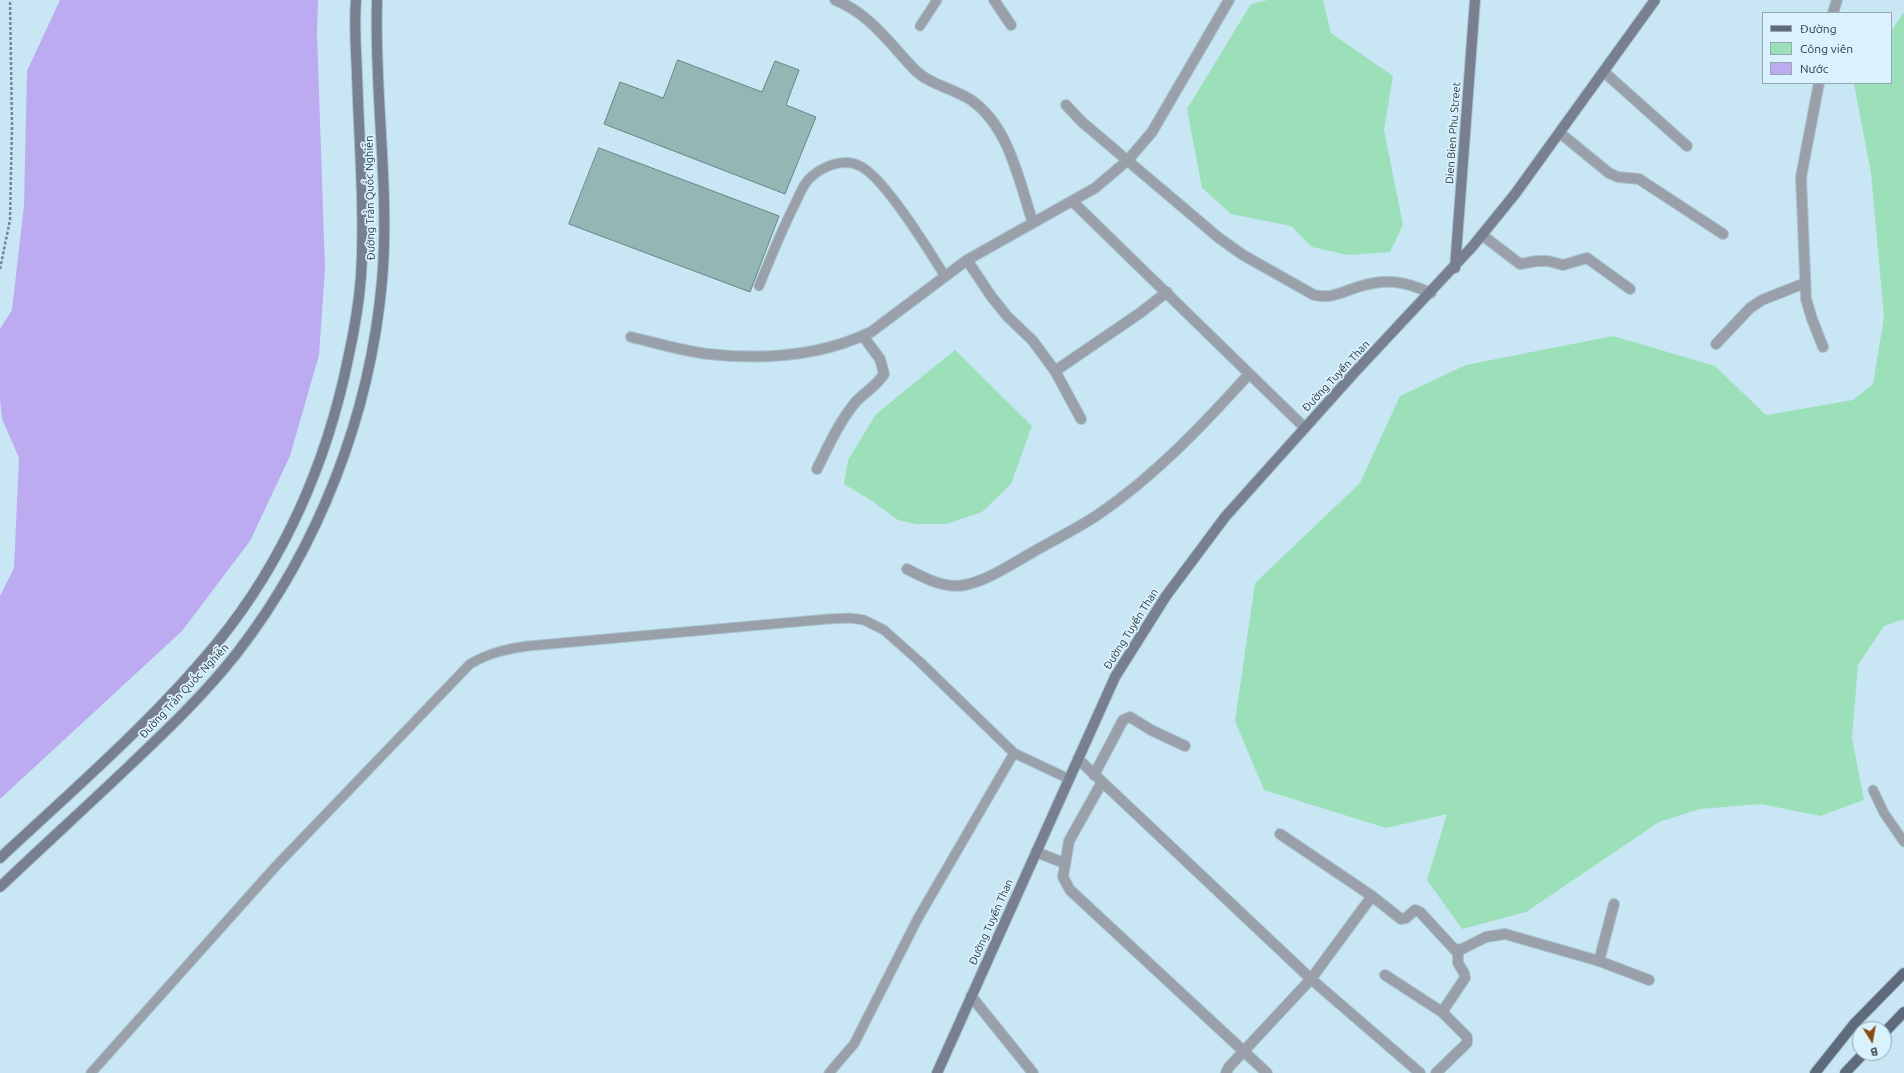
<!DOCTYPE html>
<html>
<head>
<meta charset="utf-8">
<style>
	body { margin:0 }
	#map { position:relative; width:1904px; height:1073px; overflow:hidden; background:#c8e6f4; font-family:Ubuntu,sans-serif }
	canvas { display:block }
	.legend { position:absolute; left:1762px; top:12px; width:130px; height:72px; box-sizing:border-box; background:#daf2fd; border:1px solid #95a8b1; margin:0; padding:5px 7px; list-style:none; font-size:12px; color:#2e3a3f }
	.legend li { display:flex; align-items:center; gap:8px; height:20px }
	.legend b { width:20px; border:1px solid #95a8b1 }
	.north { position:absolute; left:1852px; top:1021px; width:40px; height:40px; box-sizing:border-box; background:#daf2fd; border:1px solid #95a8b1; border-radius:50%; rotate:169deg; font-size:11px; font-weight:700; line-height:16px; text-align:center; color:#2e3a3f }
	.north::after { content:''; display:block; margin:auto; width:14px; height:18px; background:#894a0f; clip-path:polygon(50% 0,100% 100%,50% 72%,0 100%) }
</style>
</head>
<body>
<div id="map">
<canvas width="1904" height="1073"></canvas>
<ul class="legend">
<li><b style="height:5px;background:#5f6a7c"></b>Đường</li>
<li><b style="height:11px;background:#9be0b9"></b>Công viên</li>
<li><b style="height:11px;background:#bdabf2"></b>Nước</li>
</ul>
<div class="north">B</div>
</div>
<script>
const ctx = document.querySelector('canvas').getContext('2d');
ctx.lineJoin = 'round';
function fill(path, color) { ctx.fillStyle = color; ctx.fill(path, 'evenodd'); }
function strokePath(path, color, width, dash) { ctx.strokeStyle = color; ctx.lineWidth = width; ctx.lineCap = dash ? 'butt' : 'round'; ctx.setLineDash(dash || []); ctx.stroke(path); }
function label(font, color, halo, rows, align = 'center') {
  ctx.font = font + ' Ubuntu,sans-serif'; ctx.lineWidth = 3.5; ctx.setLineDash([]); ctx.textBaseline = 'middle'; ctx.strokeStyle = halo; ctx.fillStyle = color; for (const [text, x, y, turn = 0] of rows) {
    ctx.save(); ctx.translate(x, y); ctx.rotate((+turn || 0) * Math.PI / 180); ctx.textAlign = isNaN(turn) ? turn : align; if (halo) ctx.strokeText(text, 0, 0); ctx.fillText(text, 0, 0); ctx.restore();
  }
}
fill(new Path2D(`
	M1268,0H1323L1331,33L1393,76L1384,130L1403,225L1390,252L1348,255L1312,247L1291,226L1231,214L1202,188L1187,109L1251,4Z
	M1904,12V619L1884,626L1858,665L1852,738L1864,800L1820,816L1761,804L1700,809L1659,822L1526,912L1462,929L1427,880L1447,814L1386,828L1264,790L1235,721L1255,583L1360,483L1400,396L1466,365L1613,336L1715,366L1766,415L1853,400L1873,384L1884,317L1871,173L1854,84L1891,83V31Z
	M955,350L1032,426L1011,484L982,512L947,524H916L898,520L872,501L844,484L848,460L876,414Z`), '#9be0b9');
fill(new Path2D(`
	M60,0H318L317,33L325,269L319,355L290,456L250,541L182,631L0,799V596L14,568L19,458L2,419L0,398V329L12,310L24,205L27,71Z`), '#bdabf2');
const building = new Path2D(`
	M678,60L762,92L775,61L799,70L786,105L816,117L785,194L604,124L620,82L663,98Z
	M599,148L779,216L750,292L569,224Z`);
fill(building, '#94b6b5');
strokePath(building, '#658684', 1);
const lane = new Path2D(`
	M920,26L937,0
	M759,286C771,257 782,229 796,202C799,195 803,186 808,180C820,167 843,157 860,166C884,177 929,251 945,276
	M1873,790L1884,813L1904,842
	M91,1073L276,866L470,664C489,653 506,649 528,646L828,619L850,618L864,620L884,630L920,662L1014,753
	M829,1073L854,1044L918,918L1014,753L1069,779`);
const street = new Path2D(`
	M835,0C869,13 890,44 915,70C930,85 953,88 971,100C1009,126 1019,181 1033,223
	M994,0L1011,25
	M1833,13L1837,0
	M1604,72L1687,146
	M1819,83L1801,177L1806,299L1812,319L1823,347
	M1066,105L1082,122L1219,238L1243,255L1314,295C1333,299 1341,292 1358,287C1387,278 1404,281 1431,293
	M1560,133L1609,173L1618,177L1639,179L1723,234
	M1073,202L1305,428
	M1482,235L1520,264L1537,261H1548L1563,265L1587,258L1630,289
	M967,260L991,296L1007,316L1033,341L1055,371L1140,313L1167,292
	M631,337C656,343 682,351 708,354C762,360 821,356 871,332L967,260L1095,188L1128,160L1152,132L1229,0
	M1716,344L1750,308L1762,300L1805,283
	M1055,371L1081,419
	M817,469C828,447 838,424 854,404C863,393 876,387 884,374L880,359L863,336
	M907,569C924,578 945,589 965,585C988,580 1012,564 1033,552C1054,540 1076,529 1096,516C1154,477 1203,425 1249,374
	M1078,759L1311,979L1420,1073
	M1094,775L1123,720L1130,717L1151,730L1185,746
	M1102,782L1069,841L1063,877L1070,890L1267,1073
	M1280,834L1372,896L1401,919L1406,918L1415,910L1420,912L1455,950L1462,949L1486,937L1505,934L1599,961L1649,980
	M1036,852L1064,863
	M1599,961L1614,904
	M1385,975L1442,1012L1467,1037V1043L1436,1073
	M971,996L1033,1073
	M1442,1012L1465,978L1464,973L1458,963V950
	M1226,1073L1229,1067L1311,979L1372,896`);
const secondary = new Path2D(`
	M1455,268L1475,0
	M0,858C74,789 153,721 217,643C284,561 327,462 348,359C354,332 359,304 361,276C365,209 359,141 357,74C356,49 354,25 356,0
	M0,887C42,847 85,808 127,768C165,732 204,695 237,653C319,547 370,415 382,281C390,188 374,94 377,0
	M937,1073L1115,677L1166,596L1225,517L1355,372L1472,247L1515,194L1655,0`);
const primary = new Path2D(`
	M1884,1033L1904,1012
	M1815,1073L1854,1024L1904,973
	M1845,1073L1864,1053`);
strokePath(lane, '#a9c4d0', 11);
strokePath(street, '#a9c4d0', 12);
strokePath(secondary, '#a9c4d0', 12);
strokePath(primary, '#a9c4d0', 12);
strokePath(new Path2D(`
	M0,269L10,220L12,126L10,0`), '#748891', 2.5, [3, 2]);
strokePath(lane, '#9aa0aa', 9);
strokePath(street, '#9aa0aa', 10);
strokePath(secondary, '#78808f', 10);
strokePath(primary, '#5f6a7c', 10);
label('11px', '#2e3a3f', '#daf2fd', [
	["Dien Bien Phu Street",1453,133,-86],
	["Đường Trần Quốc Nghiễn",370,198,-91],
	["Đường Tuyển Than",1336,376,-47],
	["Đường Tuyển Than",1131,629,-58],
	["Đường Trần Quốc Nghiễn",184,691,-47],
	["Đường Tuyển Than",991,922,-66]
]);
</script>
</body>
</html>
